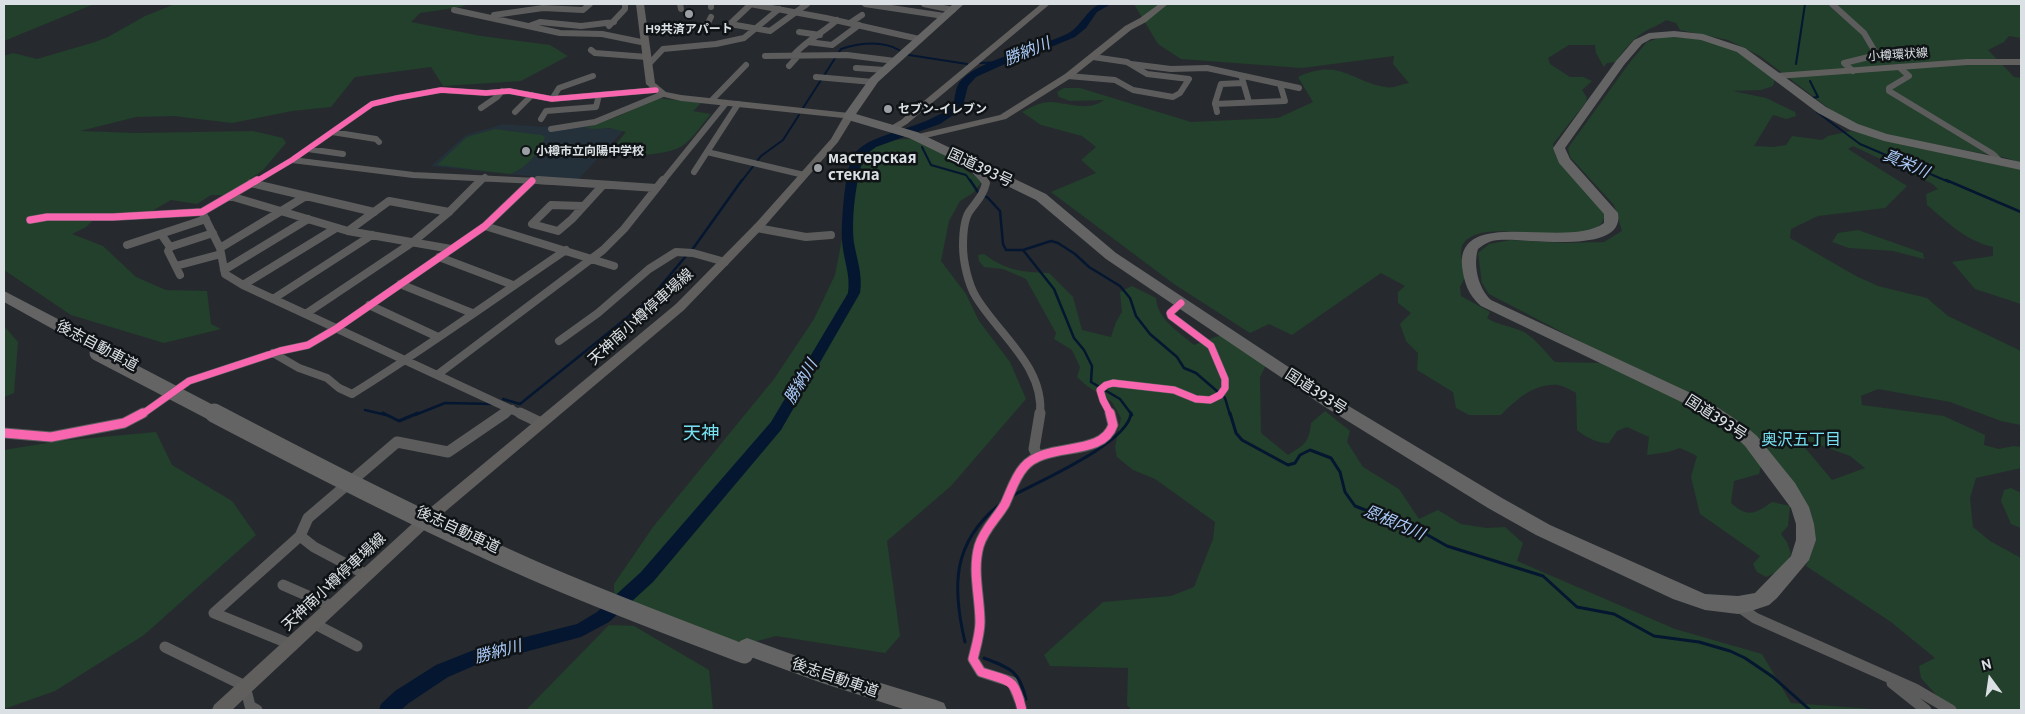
<!DOCTYPE html>
<html>
<head>
<meta charset="utf-8">
<style>
	body { margin:0 }
	#map { position:relative; width:2025px; height:714px; overflow:hidden; background:#262a2e; font-family:Cabin,sans-serif }
	canvas { display:block }
	.frame { position:absolute; inset:0; border:5px solid #dbe0e4; pointer-events:none }
	.north { position:absolute; left:1965px; top:654px; width:50px; height:50px; -webkit-text-stroke:4px #0f1316; paint-order:stroke; rotate:346deg; font-size:14px; font-weight:700; line-height:20px; text-align:center; color:#dbe0e4 }
	.north::after { content:''; display:block; margin:auto; width:18px; height:22px; background:#dbe0e4; clip-path:polygon(50% 0,100% 100%,50% 72%,0 100%) }
</style>
</head>
<body>
<div id="map">
<canvas width="2025" height="714"></canvas>
<div class="frame"></div>
<div class="north">N</div>
</div>
<script>
const ctx = document.querySelector('canvas').getContext('2d');
ctx.lineJoin = 'round';
function fill(path, color) { ctx.fillStyle = color; ctx.fill(path, 'evenodd'); }
function strokePath(path, color, width, dash) { ctx.strokeStyle = color; ctx.lineWidth = width; ctx.lineCap = dash ? 'butt' : 'round'; ctx.setLineDash(dash || []); ctx.stroke(path); }
function label(font, color, halo, rows, align = 'center') {
  ctx.font = font + ' Cabin,"Noto Sans JP",sans-serif'; ctx.lineWidth = 5; ctx.setLineDash([]); ctx.textBaseline = 'middle'; ctx.strokeStyle = halo; ctx.fillStyle = color; for (const [text, x, y, turn = 0] of rows) {
    ctx.save(); ctx.translate(x, y); ctx.rotate((+turn || 0) * Math.PI / 180); ctx.textAlign = isNaN(turn) ? turn : align; if (halo) ctx.strokeText(text, 0, 0); ctx.fillText(text, 0, 0); ctx.restore();
  }
}
fill(new Path2D(`
	M503,124L544,127L570,124L624,130L577,181L431,166L466,135Z`), '#24303a');
fill(new Path2D(`
	M4,4H94L4,41Z
	M175,4H468L461,7L420,13L411,22L481,36L550,45L568,56L521,81L443,86L431,67L355,77L331,107L292,111L232,123L174,116L136,117L80,131L136,133L253,131L283,138L286,143L263,170L227,195H211L197,204L171,200L152,211L100,214L86,227L72,234L103,246L136,277L166,290L207,291L211,324L221,329L164,343L71,315L4,270V56L13,53L37,59L95,42L108,37L145,16Z
	M1134,4H2021V38L2009,36L2004,42L1988,50L2014,77L2021,78V163L2007,158L1896,137L1860,127L1839,116L1760,56L1728,40L1680,30L1676,23L1666,20C1658,26 1652,27 1644,32C1634,38 1622,51 1616,62L1607,63L1604,67L1596,53L1595,45H1569L1548,58L1550,64L1570,77H1583L1592,81L1582,90L1587,98L1586,102L1553,144L1554,150L1605,213C1600,261 1480,208 1462,246C1459,255 1464,268 1465,277L1460,287L1461,296L1490,312L1487,318C1499,326 1512,326 1524,332C1536,339 1545,352 1555,362L1601,363L1682,400L1722,423L1758,457L1761,466L1759,474L1734,481L1731,503C1748,518 1755,514 1772,502L1790,506L1788,526L1781,534L1787,542L1791,554L1782,570L1766,577L1757,572L1753,564L1760,556L1700,514L1691,477L1697,456L1680,448L1668,452L1647,455L1649,437L1627,427L1617,431L1609,443C1599,444 1585,437 1577,430L1576,393C1571,390 1564,386 1558,385C1534,383 1516,400 1501,415H1469L1456,408L1453,392L1417,370L1418,353L1406,341L1400,324L1411,313L1398,303V292L1405,286L1381,273L1292,335L1269,324L1250,333L1174,284L1051,192L1096,173L1081,160L1096,147L1082,136L1041,125L1022,112C1031,107 1040,102 1051,102C1069,103 1088,112 1104,100L1070,101L1059,97L1057,92L1064,88H1080L1191,122L1278,118L1313,102L1298,77C1339,58 1350,81 1385,87C1392,89 1402,84 1409,83L1393,64L1394,56L1302,68L1181,59L1158,44Z
	M1665,36L1705,40L1742,53L1775,79L1773,86L1761,90L1733,91L1766,98L1795,112L1796,116L1786,119L1773,115L1754,146L1774,147L1786,145L1792,136L1822,140L1828,136L1851,131L2021,169V304L1975,289L1952,262L1993,256V247C1964,240 1949,223 1927,205L1926,194L1938,189L1931,183L1853,146L1848,149L1907,186L1885,208L1818,216L1791,229L1790,238L1856,276L1878,286L1927,298L1948,316L2021,351V425L2001,421L1950,402L1878,389L1861,396L1862,405L1944,416L1985,435L1984,445L1999,449L2014,446L2021,447V468L1976,478L1970,498L1973,527L1990,541L2021,558V710H1957L1939,698L1921,678L1919,666L1935,658L1891,622L1806,566L1814,543L1760,440L1608,356L1489,294L1482,283L1478,253L1489,244L1511,240L1567,243L1604,242L1622,231L1614,205L1570,157L1568,148L1630,62L1647,42ZM1806,440L1850,456L1865,468L1832,480L1801,443Z
	M657,98L701,103L693,111L711,114C703,123 693,139 682,146C665,156 627,157 608,154L626,132L609,128L594,129L585,128L619,116Z
	M495,129L542,135L545,137C541,152 525,169 510,174L437,165L467,137Z
	M920,138L935,142C947,159 963,170 983,180L973,193L960,201L949,221L941,261L966,294L979,321L1010,362L1026,399L951,486L887,541L900,636L885,653L776,636L750,643L717,638L665,620L614,593V584L653,527L774,379L814,319L835,275L853,183L862,157L876,145L894,140Z
	M1858,230L1923,253L1924,259L1893,251L1849,248L1832,242L1838,233Z
	M984,254C1007,271 1022,272 1049,273L1073,297L1082,330L1111,337L1116,322L1122,312L1120,292L1132,286L1156,298C1157,319 1179,332 1194,345L1215,337L1224,335L1266,365L1260,377L1261,433L1288,455C1304,445 1309,443 1311,423L1325,411L1350,431L1347,442L1363,467L1399,489L1419,519L1438,510L1461,524L1486,528L1505,527L1523,543L1517,561L1675,629L1762,654L1791,703L1886,710H1132L1127,705L1128,668L1050,666L1044,655L1103,602L1171,596L1194,587L1213,539L1215,522L1155,479L1133,470L1117,457L1115,447L1121,418L1112,402L1087,386L1077,377L1080,367L1072,350L1054,339L1056,333L1026,279L1003,269L984,267L979,261L978,255Z
	M4,326L18,342L14,393L4,397Z
	M156,432L172,465L232,501L256,535L144,635L55,691L4,709V450L59,441Z
	M2011,488L2021,493V528L2011,524L2001,501L2004,490Z
	M609,625L634,626L709,670L713,710H526Z`), '#22402b');
strokePath(new Path2D(`
	M909,55L967,64
	M980,63L1004,62
	M1796,64L1805,4
	M1810,81L1818,97L1811,98
	M803,108L841,49C860,43 881,40 899,50
	M1817,112L1860,144L1949,182
	M913,129L917,131
	M922,147L931,165L966,175L971,182
	M741,182L761,156L783,140L799,115`), '#051630', 2);
strokePath(new Path2D(`
	M970,180L978,192L988,198L1000,211L1003,244L1006,250H1023L1051,241L1058,243L1075,254L1089,267L1120,286L1130,298L1136,316L1150,334L1177,357L1184,368L1196,373L1225,398L1230,415
	M1946,180L2021,212
	M692,250L742,180
	M1023,250L1054,289L1074,338L1084,350L1092,366L1091,382L1120,399L1132,415
	M503,399L520,404L649,300L686,256
	M365,410L386,415
	M415,415L445,403L494,404`), '#051630', 2.5);
strokePath(new Path2D(`
	M383,413L399,421L418,413
	M1230,413L1236,433L1242,440L1288,465L1295,463L1300,455L1310,450L1331,458L1340,472L1345,492L1355,506L1424,533L1447,546L1543,576L1577,607L1614,614L1654,636L1699,642L1730,651L1745,658L1773,677L1810,710
	M1012,496C1037,482 1129,443 1131,413
	M965,642C952,587 952,543 999,505
	M984,658C1010,668 1019,670 1026,699`), '#051630', 3);
fill(new Path2D(`
	M1100,4H1111L1097,12L1086,28L1075,37L1051,47L1038,49L976,77L968,86L962,109L940,124L876,147L864,156C856,180 851,218 854,243C857,260 863,275 860,293L781,430L653,582L609,622L581,637L476,665L448,677L409,703L401,710H379L381,704L395,691L436,665L474,650L577,624L597,612L641,572L771,422L848,293C851,275 843,259 842,240C841,224 845,166 854,154C857,150 865,144 869,142C899,128 925,126 953,106C955,99 955,89 959,83C974,61 1042,46 1067,34C1081,27 1086,10 1100,4Z`), '#051630');
strokePath(new Path2D(`
	M1019,699L1022,710`), '#414549', 11, [11, 5]);
strokePath(new Path2D(`
	M680,4L681,9
	M711,4V7
	M750,4L826,18L919,39
	M751,4L730,24L770,31L807,4
	M865,4L944,16
	M924,4L953,10
	M1832,4L1864,33L1877,55L1844,63L1853,71
	M454,10L560,33L602,34L646,43
	M494,15L543,8L583,10L590,4
	M850,23L862,15
	M529,26L540,22L581,26L614,22
	M609,26L625,9V4
	M644,32L707,25L711,17
	M799,32L820,35
	M808,42L832,45L859,25
	M591,50L595,53L647,57
	M765,56L847,55L895,61
	M793,56C803,43 824,32 837,20
	M1131,64L1171,69L1207,68L1299,88
	M647,66L663,49L716,44L744,38L779,9
	M789,66L798,56
	M1899,67L1909,76L1889,88V91L1993,154L1999,160
	M856,68L885,70
	M1068,76L1115,80L1133,90L1173,97L1180,93L1189,79L1147,74L1127,62L1093,57
	M816,77L873,82
	M1242,78L1249,102
	M552,99L559,88L593,76
	M711,101L746,65
	M1215,104L1285,101L1280,84
	M481,108L497,97L502,91
	M515,112L532,95
	M1217,112L1215,103L1221,84L1243,83
	M541,119L546,111L596,107L599,95
	M551,129L595,122L663,94
	M332,132L376,139L379,142
	M308,149L343,154
	M707,152L804,175
	M292,160L413,175L557,182
	M965,161L985,182
	M694,172L738,104
	M255,182L292,160L372,104L397,98L441,90L486,93L509,91L552,99L656,90
	M480,182L485,177
	M662,182L726,103`), '#5d5c5c', 6);
strokePath(new Path2D(`
	M538,180L656,188
	M984,180L986,183C983,196 976,202 969,212C964,220 963,236 963,246C963,261 968,284 976,297C999,335 1045,367 1040,415
	M251,183L374,212
	M230,196L348,231L451,249
	M583,206L551,205L532,224L558,231L572,219L603,185
	M202,212L220,248L225,274L243,285L523,415
	M30,220L47,217H113L202,212L257,180
	M485,226L614,266
	M757,228L806,237L831,235
	M348,231L389,201L449,212
	M161,234L170,247L168,251L180,275
	M127,245L206,219
	M170,247L213,233
	M220,248L306,196
	M439,257L513,285
	M176,266L221,254
	M224,270L308,219
	M400,284L472,313
	M243,285L336,228
	M273,299L372,235
	M369,305L438,337
	M307,313L413,242L449,212L481,180
	M559,341L598,313L649,269L676,252L693,253L725,262
	M273,353L299,368L327,378L339,388L352,394C425,349 495,298 566,250
	M437,375L603,250L624,229L663,180
	M141,415L189,381L280,351L308,345L337,328L485,226L532,181
	M504,415L512,409
	M1111,415L1103,400L1100,390L1106,385L1113,383L1174,390L1196,399L1210,400L1220,395L1225,388V379L1211,346L1171,316L1170,313L1181,303`), '#5d5c5c', 8);
strokePath(new Path2D(`
	M520,413L541,423
	M4,433L51,437L124,423L143,413
	M1038,456L1034,449L1040,413
	M365,574L314,547L300,536L308,518L397,442L448,452L505,413
	M283,585L331,606
	M1738,606L1755,618L1915,689L1951,710
	M313,623L357,646
	M290,644L214,613L300,536
	M165,647L245,686L250,706L257,710
	M1892,683L1926,710
	M1019,699L1012,682L981,672L973,659C976,647 980,634 980,622C980,597 972,571 979,546C984,529 997,518 1005,504C1011,491 1015,477 1024,467C1046,441 1102,458 1113,425L1110,413`), '#5d5c5c', 11);
fill(new Path2D(`
	M636,4H644L655,83L666,92L681,95L849,113L854,116L838,142L764,227L684,310L434,521L232,710H212L214,705L424,513L676,304L756,223L831,139L843,118L681,101L660,96L646,84Z
	M1041,4H1050L907,124L895,131H889V127L901,120Z
	M1159,4H1168L1146,22L1131,30L1071,78L1006,119L917,140L912,137L914,135L1000,115L1065,74L1125,26L1140,18Z
	M1967,59H2021V65H1967L1777,79L1773,76L1777,73Z`), '#605f5e');
fill(new Path2D(`
	M953,4H964L878,82L856,114L917,132L1046,194L1116,253L1337,399L1502,498L1550,525L1705,594L1738,596L1755,593L1791,556L1796,540V524L1791,508L1745,446L1732,433L1696,409L1481,306C1468,295 1464,282 1462,266C1457,205 1568,250 1604,223V214L1559,163L1553,148L1616,61L1634,40L1649,33L1674,31L1703,34L1745,48L1826,107L1858,124L1887,134L2021,162V170L1884,141L1850,130L1818,113L1737,52L1701,40L1674,37L1651,39L1642,44L1624,65L1565,148L1570,159L1618,213C1626,257 1521,237 1499,240C1491,240 1484,244 1478,249C1473,265 1478,288 1491,300L1708,401L1744,425L1757,436L1795,483L1809,507L1814,524L1816,540L1809,560L1777,598L1769,605L1751,611L1738,614L1705,610L1673,599L1536,535L1488,508L1325,407L1106,259L1036,200L909,138L845,119L843,116L870,78Z
	M4,291L108,345L110,349L108,353L102,354L96,353L4,302Z
	M747,638L819,664L936,700L944,703L947,710H906L819,682L740,653L736,647L740,641Z`), '#646464');
strokePath(new Path2D(`
	M97,353L216,415`), '#646464', 15);
strokePath(new Path2D(`
	M214,413C317,467 420,520 526,567C598,599 671,626 744,654`), '#646464', 19);
strokePath(new Path2D(`
	M255,182L292,160L372,104L397,98L441,90L486,93L509,91L552,99L656,90`), '#f766af', 5.5);
strokePath(new Path2D(`
	M30,220L47,217H113L202,212L257,180
	M141,415L189,381L280,351L308,345L337,328L485,226L532,181
	M1111,415L1103,400L1100,390L1106,385L1113,383L1174,390L1196,399L1210,400L1220,395L1225,388V379L1211,346L1171,316L1170,313L1181,303`), '#f766af', 7);
strokePath(new Path2D(`
	M4,433L51,437L124,423L143,413
	M1022,710C1014,677 1011,682 981,672L973,659C976,647 980,634 980,622C980,597 972,571 979,546C984,529 997,518 1005,504C1011,491 1015,477 1024,467C1046,441 1102,458 1113,425L1110,413`), '#f766af', 9);
for (const [x, y, r, color] of [
	[689,14,5,"#9ca0a4"],
	[888,109,5,"#9ca0a4"],
	[526,151,5,"#9ca0a4"],
	[818,168,5,"#9ca0a4"]
]) { const dot = new Path2D(); dot.arc(x, y, r, 0, 2 * Math.PI); ctx.fillStyle = color; ctx.fill(dot); strokePath(dot, '#0f1316', 2); }
label('bold 12px', '#dbe0e4', '#0f1316', [
	["H9共済アパート",689,29,"center"],
	["セブン-イレブン",898,109],
	["小樽市立向陽中学校",536,151]
], 'left');
label('12px', '#dbe0e4', '#0f1316', [
	["小樽環状線",1898,55,-4]
]);
label('bold 15px', '#dbe0e4', '#0f1316', [
	["мастерская",828,159],
	["стекла",828,176]
], 'left');
label('15px', '#dbe0e4', '#0f1316', [
	["国道393号",980,168,25],
	["天神南小樽停車場線",641,317,-42],
	["後志自動車道",97,346,28],
	["国道393号",1316,392,33],
	["国道393号",1716,418,33],
	["後志自動車道",458,530,25],
	["天神南小樽停車場線",334,582,-43],
	["後志自動車道",835,678,19]
]);
label('italic 16px', '#a9c9f7', '#0f1316', [
	["勝納川",1027,52,-22],
	["真栄川",1906,164,23],
	["勝納川",801,382,-59],
	["恩根内川",1394,523,23],
	["勝納川",498,652,-15]
]);
label('16px', '#78e1f1', '#0f1316', [
	["奥沢五丁目",1801,440]
]);
label('18px', '#78e1f1', '#0f1316', [
	["天神",701,434]
]);
</script>
</body>
</html>
